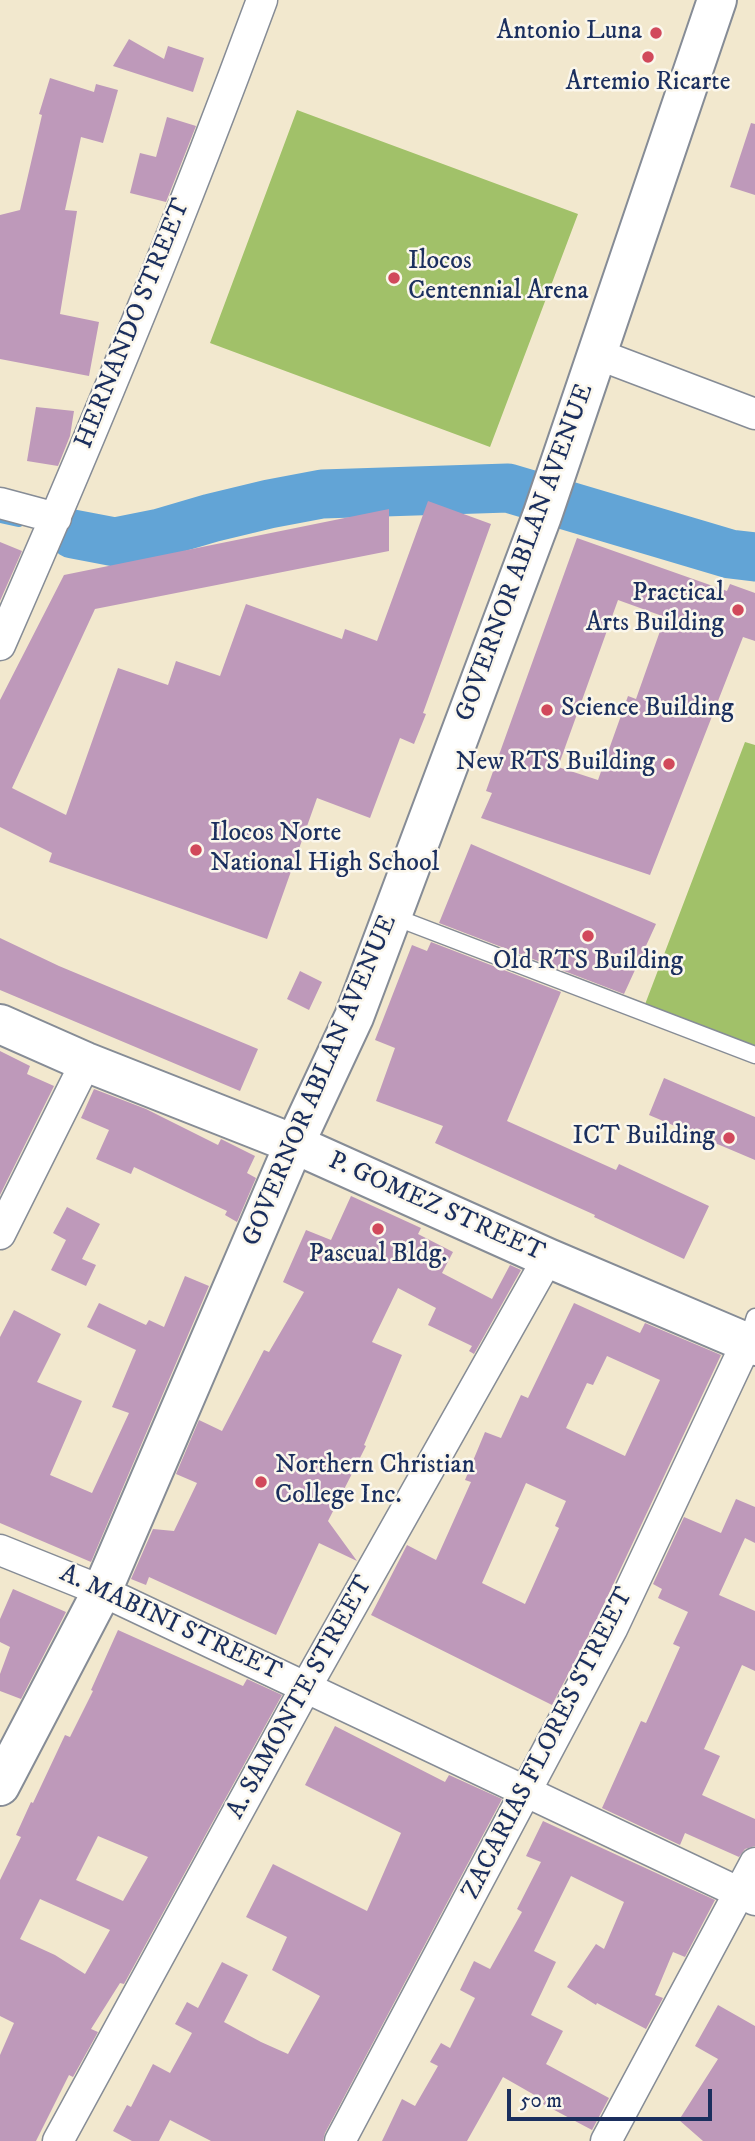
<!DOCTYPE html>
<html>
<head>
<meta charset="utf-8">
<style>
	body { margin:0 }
	#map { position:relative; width:755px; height:2141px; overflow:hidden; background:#f2e8ce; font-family:"IM FELL DW Pica",serif }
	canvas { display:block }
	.scale { position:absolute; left:507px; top:2089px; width:205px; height:32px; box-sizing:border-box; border:4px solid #1b2f5e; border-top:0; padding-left:9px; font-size:21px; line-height:24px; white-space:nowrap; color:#1b2f5e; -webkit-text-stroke:5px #fbf7ec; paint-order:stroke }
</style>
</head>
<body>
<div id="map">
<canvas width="755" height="2141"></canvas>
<div class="scale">50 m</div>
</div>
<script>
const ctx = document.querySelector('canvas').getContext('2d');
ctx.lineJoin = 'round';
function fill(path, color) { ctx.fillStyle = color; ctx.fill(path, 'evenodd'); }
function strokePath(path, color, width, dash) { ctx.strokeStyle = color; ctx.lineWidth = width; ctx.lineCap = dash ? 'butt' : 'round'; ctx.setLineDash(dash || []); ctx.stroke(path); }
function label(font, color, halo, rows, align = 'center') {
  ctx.font = font + ' "IM FELL DW Pica",serif'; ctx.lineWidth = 5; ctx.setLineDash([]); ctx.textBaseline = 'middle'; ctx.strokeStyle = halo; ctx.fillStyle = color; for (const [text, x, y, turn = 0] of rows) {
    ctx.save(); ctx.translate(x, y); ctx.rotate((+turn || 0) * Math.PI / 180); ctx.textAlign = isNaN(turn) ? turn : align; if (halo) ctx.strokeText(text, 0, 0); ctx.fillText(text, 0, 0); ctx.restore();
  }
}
fill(new Path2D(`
	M297,110L578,214L490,447L210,343Z
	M745,742L755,745V1047L644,1007Z`), '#a1c169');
strokePath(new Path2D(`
	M0,519L19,523`), '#62a4d6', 8);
strokePath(new Path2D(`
	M73,534L115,542L160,533L211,518L269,504L322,494L508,488L730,554L755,557`), '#62a4d6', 49);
fill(new Path2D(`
	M129,39L164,59L168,46L204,58L193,92L113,66Z
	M50,78L94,92L96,84L118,90L103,143L81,137L65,210L77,211L60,314L99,322L89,376L0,359V215L20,210L42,115L39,114Z
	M167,117L196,126L166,202L130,193L140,153L156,157Z
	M751,123L755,124V195L730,187Z
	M36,407L74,411L70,436L58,466L27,461Z
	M428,501L491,524L423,713L426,714L414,744L400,738L370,818L317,798L267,939L49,862L52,853L0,827V700L64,575L389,509V551L95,609L12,788L66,815L118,668L168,685L176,661L220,676L246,604L342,639L345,629L377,641Z
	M577,538L727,591L730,584L755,593V641L743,637L650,875L481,818L492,793L486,791ZM618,600L665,617L636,699L628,696L598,780L558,767Z
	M0,542L22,551L0,601Z
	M471,844L656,924L624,994L439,923Z
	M0,938L59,966L258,1049L240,1091L0,990Z
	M431,942L561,992L507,1121L616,1170L619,1164L709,1206L684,1259L594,1217L595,1215L435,1143L443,1126L376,1101L395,1048L375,1040L412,945L427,951Z
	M300,971L322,982L309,1010L287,999Z
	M0,1051L30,1066L27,1074L54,1086L0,1195Z
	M664,1078L755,1117V1160L649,1115Z
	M94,1089L146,1109L218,1145L221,1139L255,1156L247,1173L256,1178L237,1222L225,1215L227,1211L134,1167L131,1174L96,1159L109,1130L81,1118Z
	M351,1196L421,1228L418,1234L453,1252L442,1273L492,1299L510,1265L521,1270L474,1354L469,1351L472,1346L428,1325L436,1308L398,1288L372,1342L402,1355L364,1445L366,1446L328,1521L357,1561L319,1543L276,1635L149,1577L146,1585L131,1579L153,1529L174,1531L197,1483L176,1474L199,1420L222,1431L264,1350L269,1352L304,1292L283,1282L306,1230L331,1240Z
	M67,1207L100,1224L82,1259L96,1265L86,1286L51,1270L66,1240L53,1233Z
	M185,1276L209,1286L91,1562L0,1523V1337L14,1310L61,1334L37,1382L82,1401L50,1475L92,1493L129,1413L112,1407L136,1350L87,1327L99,1303L146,1325L149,1320L164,1327Z
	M574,1303L640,1333L645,1323L721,1355L596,1621L552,1705L371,1615L407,1545L436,1560L471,1482L465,1480L485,1432L501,1438L521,1395L528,1398ZM607,1356L660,1380L625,1456L566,1428L587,1383L593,1385ZM526,1483L566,1501L555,1526L559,1528L525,1604L482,1583Z
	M736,1499L755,1507V1543L745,1538L719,1595L755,1611V1671L742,1665L704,1749L720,1756L702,1795L755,1819V1846L745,1849L739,1857L685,1833L680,1845L602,1808L641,1721L646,1723L680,1647L673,1644L688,1612L658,1598L662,1589L653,1584L684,1517L721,1533Z
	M13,1589L66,1612L21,1699L0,1691V1674L10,1647L0,1642V1619Z
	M118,1630L243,1686L247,1679L282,1695L124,1984L120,1983L91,2029L98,2032L73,2077L69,2075L36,2141H0V2055L14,2023L0,2016V1880L21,1837L16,1835L31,1802L33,1803L65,1735L70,1737L93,1691L91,1690ZM98,1836L148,1857L123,1901L76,1880ZM40,1899L110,1930L85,1974L55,1955L20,1939Z
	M335,1726L445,1782L449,1775L502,1799L325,2133L323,2141H211L170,2120L159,2141H132L113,2131L127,2105L131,2107L153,2064L170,2073L192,2033L175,2024L187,2002L198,2008L222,1962L248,1975L224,2022L261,2042L288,2054L320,1996L272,1970L287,1937L246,1917L273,1864L367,1911L401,1833L305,1785Z
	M543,1821L715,1900L685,1957L673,1952L655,1995L663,1998L646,2029L597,2003L596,2005L567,1987L596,1944L604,1949L624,1902L571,1876L534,1951L556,1962L531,2015L563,2031L546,2064L609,2098L592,2130L543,2104L545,2101L503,2077L467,2141H382L402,2099L415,2106L438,2066L430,2062L441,2043L450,2048L475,1998L460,1990L474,1961L490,1969L522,1912L517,1909L541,1862L526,1856Z
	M718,2005L755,2026V2141H703L679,2120L718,2059L695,2046Z`), '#be99ba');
const lane = new Path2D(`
	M392,916L755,1055
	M747,1342L755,1317`);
const street = new Path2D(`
	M597,354L755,414
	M0,503L56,518
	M0,645C93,433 182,217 262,0
	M0,1234L86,1062
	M0,1550L102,1591L755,1900
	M58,2141L306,1687L548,1258
	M340,2141L612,1629L747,1342
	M606,2141L755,1863`);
const secondary = new Path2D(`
	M0,1024L86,1062L294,1144L548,1258L755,1346
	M0,1786L102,1591L289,1156L354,1017L542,516L717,0`);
strokePath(lane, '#868c96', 19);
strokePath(street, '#868c96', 33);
strokePath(secondary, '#868c96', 42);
strokePath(lane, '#fff', 16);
strokePath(street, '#fff', 30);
strokePath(secondary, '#fff', 38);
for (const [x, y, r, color] of [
	[656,33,7,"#d1495b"],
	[648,57,7,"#d1495b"],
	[394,278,7,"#d1495b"],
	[738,610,7,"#d1495b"],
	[547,710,7,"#d1495b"],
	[669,764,7,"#d1495b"],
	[196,850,7,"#d1495b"],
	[588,936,7,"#d1495b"],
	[729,1138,7,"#d1495b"],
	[378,1229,7,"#d1495b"],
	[261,1482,7,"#d1495b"]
]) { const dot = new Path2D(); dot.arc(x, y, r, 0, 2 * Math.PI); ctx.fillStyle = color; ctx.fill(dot); strokePath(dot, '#fbf7ec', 2.5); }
label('26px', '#1b2f5e', '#fbf7ec', [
	["Antonio Luna",642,33],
	["Artemio Ricarte",648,84,"center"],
	["Ilocos",408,263,"left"],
	["Centennial Arena",408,293,"left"],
	["Practical",724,595],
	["Arts Building",724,625],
	["Science Building",561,710,"left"],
	["New RTS Building",655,764],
	["Ilocos Norte",210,835,"left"],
	["National High School",210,865,"left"],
	["Old RTS Building",588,963,"center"],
	["ICT Building",715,1138],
	["Pascual Bldg.",378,1256,"center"],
	["Northern Christian",275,1467,"left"],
	["College Inc.",275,1497,"left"]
], 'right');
label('26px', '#1b2f5e', '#fbf7ec', [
	["HERNANDO STREET",134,324,-68],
	["GOVERNOR ABLAN AVENUE",526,553,-70],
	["GOVERNOR ABLAN AVENUE",321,1081,-67],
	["P. GOMEZ STREET",436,1208,24],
	["A. MABINI STREET",170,1624,25],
	["A. SAMONTE STREET",301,1698,-61],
	["ZACARIAS FLORES STREET",549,1744,-63]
]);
</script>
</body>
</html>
